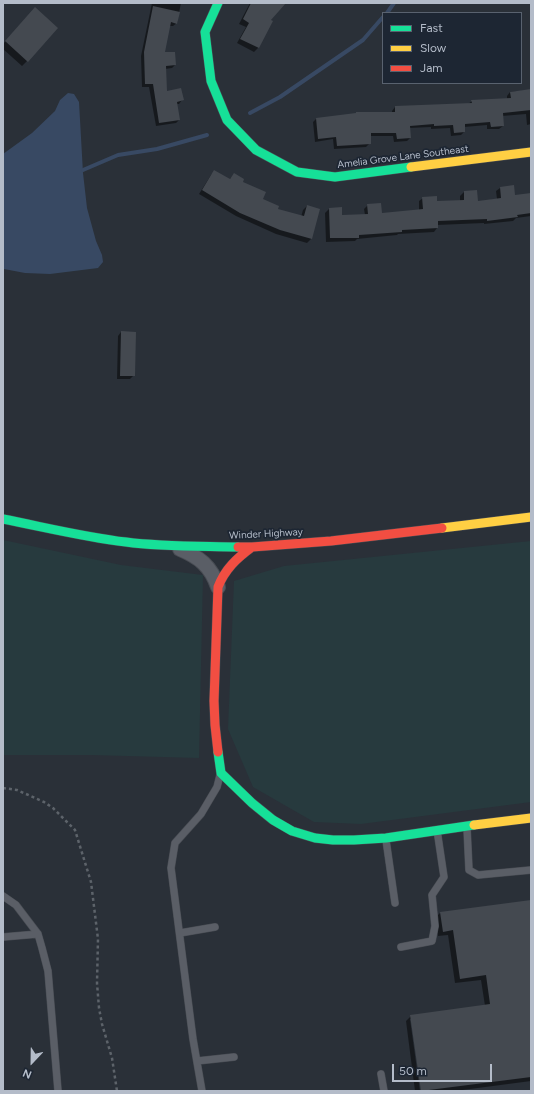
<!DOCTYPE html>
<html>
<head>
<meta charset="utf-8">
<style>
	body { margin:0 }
	#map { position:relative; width:534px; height:1094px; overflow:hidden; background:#2a3038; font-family:Figtree,sans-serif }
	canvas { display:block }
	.frame { position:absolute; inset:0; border:4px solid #b4bcc9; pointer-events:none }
	.legend { position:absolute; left:382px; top:12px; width:140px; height:72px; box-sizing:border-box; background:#1d2633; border:1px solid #59626f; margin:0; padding:5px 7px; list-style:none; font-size:12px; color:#b4bcc9 }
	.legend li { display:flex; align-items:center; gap:8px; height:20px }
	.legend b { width:20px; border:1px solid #59626f }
	.north { position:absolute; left:12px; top:1042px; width:40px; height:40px; -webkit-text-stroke:3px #1d2633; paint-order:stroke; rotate:202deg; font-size:11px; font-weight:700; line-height:16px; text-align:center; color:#b4bcc9 }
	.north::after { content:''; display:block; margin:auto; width:14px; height:18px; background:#b4bcc9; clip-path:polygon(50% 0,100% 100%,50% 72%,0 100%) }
	.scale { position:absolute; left:392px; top:1064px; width:100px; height:18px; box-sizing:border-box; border:2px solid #b4bcc9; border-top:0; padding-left:5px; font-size:12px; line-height:14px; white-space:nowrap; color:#b4bcc9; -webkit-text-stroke:3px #1d2633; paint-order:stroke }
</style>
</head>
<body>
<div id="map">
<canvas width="534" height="1094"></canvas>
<div class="frame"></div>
<ul class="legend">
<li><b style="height:5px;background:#16e098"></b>Fast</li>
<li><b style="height:5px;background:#ffcf43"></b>Slow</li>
<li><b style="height:5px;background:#f24e42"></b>Jam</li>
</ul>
<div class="north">N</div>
<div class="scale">50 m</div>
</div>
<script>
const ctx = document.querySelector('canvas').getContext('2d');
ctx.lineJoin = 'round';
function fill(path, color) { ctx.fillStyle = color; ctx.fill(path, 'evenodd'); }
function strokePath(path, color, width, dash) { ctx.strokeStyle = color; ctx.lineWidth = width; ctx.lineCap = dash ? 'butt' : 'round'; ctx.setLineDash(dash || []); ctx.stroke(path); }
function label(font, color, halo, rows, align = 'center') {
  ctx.font = font + ' Figtree,sans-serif'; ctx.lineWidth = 3.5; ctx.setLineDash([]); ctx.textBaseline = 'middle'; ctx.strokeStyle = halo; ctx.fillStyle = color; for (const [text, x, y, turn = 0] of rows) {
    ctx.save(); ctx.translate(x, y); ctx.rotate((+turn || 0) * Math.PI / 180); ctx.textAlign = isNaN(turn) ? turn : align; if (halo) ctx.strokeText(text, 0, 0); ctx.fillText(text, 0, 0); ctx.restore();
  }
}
fill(new Path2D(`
	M3,540L121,565L203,575L199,758L91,755H3Z
	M531,541V802L361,824L314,822L253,787L228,729L234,581L284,566Z`), '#273a3e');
fill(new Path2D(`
	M68,93L74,94L79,102L83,173L87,208L96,241L102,255L103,262L98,268L50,274L25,273L4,269L3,268V154L32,133L55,111L60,100Z`), '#384963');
fill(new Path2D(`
	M152,3H181L177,23L173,26H169L163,53L175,65L172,68L165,69L166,92L182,100L179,104H176L179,120L176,123L156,126L149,87H142L141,56Z
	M250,3H284L270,21L272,22L258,48L254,52L237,43L246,27L239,24Z
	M30,14L27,61L22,66L3,49V44Z
	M531,90V124L527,125L526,114L502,116L503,126L499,129H487V125L464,127V132L461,135L451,136L450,128L431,129V127L409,128L410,138L407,141L394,142L393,136H370V143L366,147L334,149L333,139L315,142L313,122L316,119L392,113V111L395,107L468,104L472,101L507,99V96L510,92Z
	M215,171L229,180L234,174L241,183L261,199L276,210L301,217L303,210L307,206L311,239L307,243L276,234L236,216L199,194L211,175Z
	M500,188L514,196L531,194V216L516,218L513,221L484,224V223L437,225V228L434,232L398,234L397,235L357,239L355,241L326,242L325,213L329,209L341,216L365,215L364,209L368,205L381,214L419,210V201L423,198L436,202L460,201V196L464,192L476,191L477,202L497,199L496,191Z
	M121,332L134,375L130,379H117L118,336Z
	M531,901V1081L455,1091H422L412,1019H410L420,1091H415L406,1021L411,1016L485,1006L481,980L455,983L448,935L438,936L435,918L440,913Z`), '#0007');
strokePath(new Path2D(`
	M387,13L394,3
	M250,113L280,97L363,40L383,17
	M83,170L118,155L157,149L207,135`), '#384963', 4);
fill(new Path2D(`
	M251,3H286L271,20L273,21L259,48L240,39L249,23L243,19Z
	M153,6L180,12L177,24L171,22L165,52H175L176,65L166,66L167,91L181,88L184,100L177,102L180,120L159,123L153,84H145L144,52Z
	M35,7L58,28L28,62L5,41Z
	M531,89V110L503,113L504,126L491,127L490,122L465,124V132L454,133L453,125L434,126V124L410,126L411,138L397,139L396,133H371V144L337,146L336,137L318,139L316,118L356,113V112H395V106L472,103L471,100L511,98L510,92Z
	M214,170L230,179L234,173L244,179L243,182L266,192L263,199L279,206L278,209L304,216L307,205L320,209L312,239L280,230L240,213L202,190Z
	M514,185L515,195L531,193V213L517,215L518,217L487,221V219L438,221V228L402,230V232L359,235V238H330L329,208L342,207V215L368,214L367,204L381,203L382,213L423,209L422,197L437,196V201L464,200V191L477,190L478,201L501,198L500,187Z
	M121,331L136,332L135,376H120Z
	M531,900V1077L421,1091L410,1015L490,1004L486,975L460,979L453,930L443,932L440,912Z`), '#444950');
const lane = new Path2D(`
	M467,828L469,870L478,875L531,870
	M386,840L395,903
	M3,896L16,905L38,934L42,948L48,971L58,1091
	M180,933L215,927
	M3,937L38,934
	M401,947L432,941L435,926L432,895L444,877L437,830
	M197,1061L234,1057
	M381,1074L384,1091
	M202,1091L193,1039L171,868L175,843L201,814L217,787L220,775`);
const street = new Path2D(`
	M180,549C199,557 211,566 218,587`);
const fast = new Path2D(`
	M218,3L205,32L211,81L227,120L256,150L297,172L335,177L411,167
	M3,519C44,527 84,537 126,542C163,547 201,546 238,547
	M218,752L221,773L252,803L273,820L292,831L315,838L333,840H354L386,838L474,825`);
const slow = new Path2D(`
	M411,167L531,152
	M442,528L531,517
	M474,825L531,818`);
const jam = new Path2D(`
	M238,547H252L331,541L442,528
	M218,752L215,725L214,701L218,587C225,569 237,558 252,547`);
strokePath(lane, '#484c53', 8);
strokePath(street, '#484c53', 16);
strokePath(fast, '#484c53', 10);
strokePath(slow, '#484c53', 10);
strokePath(jam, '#484c53', 10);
strokePath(new Path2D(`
	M3,788L17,790L44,802L53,808L75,830L91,882L98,939L97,983L99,1008L102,1024L112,1058L117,1091`), '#5d636a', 2.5, [3, 3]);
strokePath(lane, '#5a5e66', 7);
strokePath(street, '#5a5e66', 14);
strokePath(fast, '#16e098', 9);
strokePath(slow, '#ffcf43', 9);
strokePath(jam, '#f24e42', 9);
label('10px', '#b4bcc9', '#1d2633', [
	["Amelia Grove Lane Southeast",403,157,-7],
	["Winder Highway",266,534,-3]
]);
</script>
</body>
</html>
